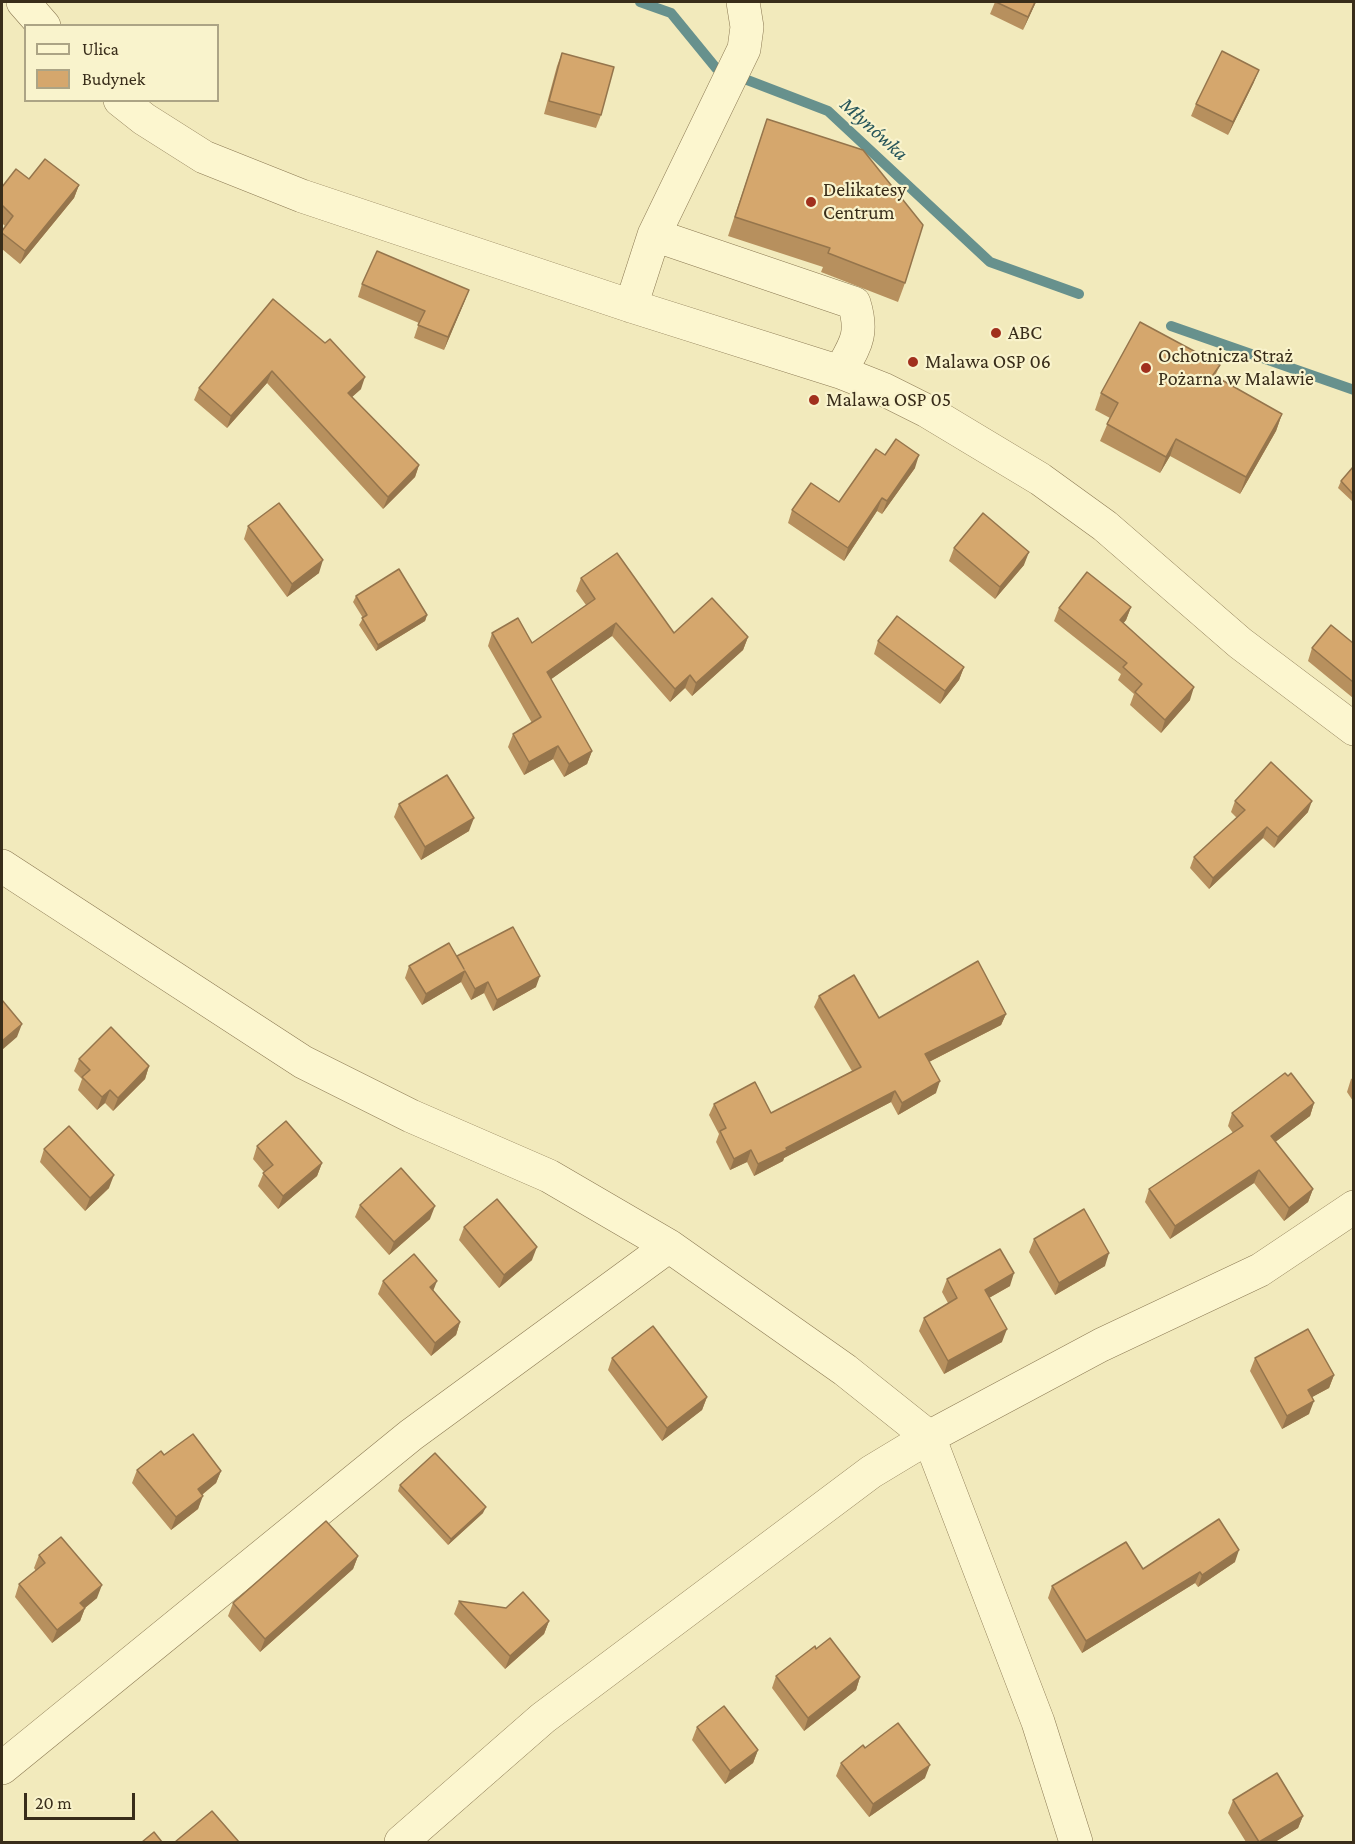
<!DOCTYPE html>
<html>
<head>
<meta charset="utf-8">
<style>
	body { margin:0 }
	#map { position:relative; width:1355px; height:1844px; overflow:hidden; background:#f2eabc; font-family:"Crimson Pro",serif }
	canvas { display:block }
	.frame { position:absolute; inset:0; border:3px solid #392d1a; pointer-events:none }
	.legend { position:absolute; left:24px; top:24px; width:195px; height:78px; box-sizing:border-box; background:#f9f3cc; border:2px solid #aca485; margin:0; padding:8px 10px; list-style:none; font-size:18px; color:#392d1a }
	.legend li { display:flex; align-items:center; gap:12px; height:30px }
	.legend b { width:30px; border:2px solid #aca485 }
	.scale { position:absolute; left:24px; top:1793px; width:111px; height:27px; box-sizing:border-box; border:3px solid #392d1a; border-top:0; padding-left:8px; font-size:18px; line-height:21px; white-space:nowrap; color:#392d1a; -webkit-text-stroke:4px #f9f3cc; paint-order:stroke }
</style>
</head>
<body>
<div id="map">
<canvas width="1355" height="1844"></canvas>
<div class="frame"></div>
<ul class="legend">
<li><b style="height:8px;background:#fcf6cf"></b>Ulica</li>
<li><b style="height:16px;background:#d5a76d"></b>Budynek</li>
</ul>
<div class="scale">20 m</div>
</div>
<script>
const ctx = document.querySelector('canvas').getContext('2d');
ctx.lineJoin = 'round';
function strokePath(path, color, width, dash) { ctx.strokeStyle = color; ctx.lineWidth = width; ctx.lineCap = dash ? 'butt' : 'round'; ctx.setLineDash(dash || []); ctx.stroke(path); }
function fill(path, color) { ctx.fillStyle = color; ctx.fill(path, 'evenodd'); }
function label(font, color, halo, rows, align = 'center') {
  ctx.font = font + ' "Crimson Pro",serif'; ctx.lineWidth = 4.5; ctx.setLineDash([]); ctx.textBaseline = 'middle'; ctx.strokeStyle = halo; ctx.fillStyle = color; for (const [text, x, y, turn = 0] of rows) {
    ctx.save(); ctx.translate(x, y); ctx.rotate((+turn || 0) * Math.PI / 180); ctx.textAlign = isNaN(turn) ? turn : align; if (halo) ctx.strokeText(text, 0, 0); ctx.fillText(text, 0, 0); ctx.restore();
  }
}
strokePath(new Path2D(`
	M640,2L671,13L716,68L828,111L990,262L1079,294
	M1171,326L1354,390`), '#67918d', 10);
const minor = new Path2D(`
	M23,2L44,26
	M120,100L144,119L204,157L302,196L631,306L840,372L883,389L927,411L1040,479L1105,526L1240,643L1354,729
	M654,235L854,303C864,335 855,345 840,372
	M631,306L654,235L744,49L747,27L743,2
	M2,866L303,1062L411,1116L549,1176L669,1246L845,1370L929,1437L1038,1722L1076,1842
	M2,1768L411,1435L669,1246
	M401,1842L543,1718L871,1472L929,1437L1101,1345L1260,1270L1354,1207`);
strokePath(minor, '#8b7953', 34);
strokePath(minor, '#fcf6cf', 33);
fill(new Path2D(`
	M995,2H1036L1023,30L990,14Z
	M562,53L601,115L596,128L544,114L557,66Z
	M1254,82L1228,135L1191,116L1196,104Z
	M767,119L905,283L898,302L821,272L823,267L728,236Z
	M29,179L79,185L74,198L20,264L2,249V231L5,226L2,223V187Z
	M362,284L469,290L444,350L414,338L419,323L358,297Z
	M273,299L361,389L352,397L419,465L415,477L383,509L267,383L227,428L194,400L199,388Z
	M1220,365L1215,376L1282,414L1276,431L1240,494L1170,456L1160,473L1100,441L1110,418L1095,410L1101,393Z
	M885,455L915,468L882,514L877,511L844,561L788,523L792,510L839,502Z
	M1353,467V502L1338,488L1341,481Z
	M248,526L319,573L287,597L244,539Z
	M954,548L1024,565L995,599L949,561Z
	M581,578L674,633L748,637L743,650L692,696L685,688L670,702L612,636L551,679L592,751L587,764L564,777L553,759L524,775L508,747L513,734L532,723L488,646L492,633L532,643L586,605L576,591Z
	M356,596L427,615L425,621L376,651L359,625L363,618L353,602Z
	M1131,607L1126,620L1123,623L1190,700L1161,733L1130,705L1134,694L1118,680L1121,674L1054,621L1059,608Z
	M878,641L964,667L959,680L940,704L874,654Z
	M1353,643V698L1308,661L1312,648Z
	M1235,801L1308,812L1274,848L1263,838L1209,889L1190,868L1194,857L1237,818L1231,812Z
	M399,804L469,831L421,860L394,817Z
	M457,957L536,987L493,1011L484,993L471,1000L461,982L422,1005L405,978L409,966Z
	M819,996L879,1018L1006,1014L1001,1025L929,1062L936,1093L898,1115L891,1102L784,1158L783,1161L754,1176L747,1162L730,1170L716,1142L719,1134L709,1115L714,1104L771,1113L852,1071L814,1007Z
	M79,1059L149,1066L145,1079L113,1111L105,1103L97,1110L78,1090L82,1079L74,1071Z
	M1288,1076L1314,1103L1310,1116L1275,1142L1313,1189L1308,1202L1284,1221L1254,1183L1170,1239L1145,1202L1149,1189L1233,1133L1228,1126L1232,1113Z
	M1353,1078V1101L1347,1092L1351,1079Z
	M257,1146L322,1163L317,1176L278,1209L258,1186L264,1172L253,1159Z
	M44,1149L109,1188L85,1211L40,1162Z
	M360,1205L430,1219L389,1255L355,1217Z
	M464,1227L532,1260L499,1288L459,1240Z
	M1034,1239L1105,1266L1055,1295L1029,1252Z
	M947,1279L1010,1286L989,1298L1002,1342L944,1374L919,1331L924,1318L948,1303L942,1292Z
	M383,1281L433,1290L460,1322L456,1335L431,1356L378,1294Z
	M612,1358L707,1397L702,1410L662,1441L608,1370Z
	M1255,1358L1334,1375L1329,1388L1312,1397L1309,1414L1282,1429L1250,1371Z
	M164,1455L221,1471L216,1483L202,1495L198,1509L171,1530L132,1483L137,1470Z
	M400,1485L483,1513L448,1545L398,1491Z
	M39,1555L97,1598L85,1608L80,1621L52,1643L15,1597L19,1584L36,1571L34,1568Z
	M358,1556L353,1569L260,1652L228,1616L233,1603Z
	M1235,1562L1198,1587L1195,1583L1082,1653L1048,1598L1052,1586L1143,1569Z
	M459,1601L549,1621L544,1634L505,1669L454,1614Z
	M816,1649L860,1677L856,1690L804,1731L772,1688L776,1676Z
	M697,1727L758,1750L753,1763L725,1784L692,1740Z
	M865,1748L925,1778L869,1817L836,1776L841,1763Z
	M1233,1800L1303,1816L1298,1828L1275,1842H1246L1228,1813Z`), '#b7905e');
fill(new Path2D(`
	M1035,2H1036L1023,30L1028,17Z
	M1259,70L1254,82L1228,135L1233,122Z
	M79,185L74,198L20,264L25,251Z
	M469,290L464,303L444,350L448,337Z
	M272,371L267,383L227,428L231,416Z
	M365,377L361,389L343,405L348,393Z
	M1282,414L1276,431L1240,494L1246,477Z
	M1176,439L1170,456L1160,473L1166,457Z
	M919,455L915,468L882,514L887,501Z
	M419,465L415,477L383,509L388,497Z
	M882,498L877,511L844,561L848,548Z
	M1029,552L1024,565L995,599L1000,587Z
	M323,560L319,573L287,597L292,584Z
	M1131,607L1126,620L1116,633L1120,620Z
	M427,615L425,621L376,651L378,645Z
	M616,623L612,636L543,685L547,672Z
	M748,637L743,650L692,696L696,683Z
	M964,667L959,680L940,704L945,691Z
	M690,675L685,688L670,702L675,689Z
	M1194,687L1190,700L1161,733L1165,720Z
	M558,746L553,759L524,775L529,762Z
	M592,751L587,764L564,777L569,764Z
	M1312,801L1308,812L1274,848L1278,837Z
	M474,818L469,831L421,860L425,847Z
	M1267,827L1263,838L1209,889L1213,878Z
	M465,971L461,982L422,1005L426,994Z
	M540,976L536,987L493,1011L497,1000Z
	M488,982L484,993L471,1000L475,989Z
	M1006,1014L1001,1025L921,1066L925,1054Z
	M22,1024L17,1037L2,1050V1041Z
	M149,1066L145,1079L113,1111L118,1098Z
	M940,1081L936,1093L898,1115L902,1103Z
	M110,1090L105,1103L97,1110L102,1097Z
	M895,1091L891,1102L784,1158L783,1161L754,1176L758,1164L786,1148Z
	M1314,1103L1310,1116L1266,1149L1271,1136Z
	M751,1150L747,1162L730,1170L734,1159Z
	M322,1163L317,1176L278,1209L283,1196Z
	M1259,1170L1254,1183L1170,1239L1175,1226Z
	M114,1175L109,1188L85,1211L90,1198Z
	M1313,1189L1308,1202L1284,1221L1289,1208Z
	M435,1206L430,1219L389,1255L394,1242Z
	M537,1247L532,1260L499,1288L504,1275Z
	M1109,1253L1105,1266L1055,1295L1059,1283Z
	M1014,1273L1010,1286L980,1303L985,1290Z
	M437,1281L432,1294L430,1287Z
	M460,1322L456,1335L431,1356L435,1343Z
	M1007,1329L1002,1342L944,1374L948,1361Z
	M1334,1375L1329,1388L1303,1402L1308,1390Z
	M707,1397L702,1410L662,1441L667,1428Z
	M1314,1401L1309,1414L1282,1429L1287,1416Z
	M221,1471L216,1483L193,1502L198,1489Z
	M203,1496L198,1509L171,1530L176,1517Z
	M486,1507L483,1513L448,1545L451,1539Z
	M1239,1550L1235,1562L1198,1587L1202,1575Z
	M358,1556L353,1569L260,1652L265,1639Z
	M1200,1572L1195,1583L1082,1653L1086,1641Z
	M102,1585L97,1598L75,1616L80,1603Z
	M85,1608L80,1621L52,1643L57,1630Z
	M549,1621L544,1634L505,1669L510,1656Z
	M860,1677L856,1690L804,1731L808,1718Z
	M758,1750L753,1763L725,1784L730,1771Z
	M930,1765L925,1778L869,1817L873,1804Z
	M1303,1816L1298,1828L1275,1842H1259Z`), '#95754c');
const building = new Path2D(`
	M996,2H1035L1028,17Z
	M1222,51L1259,70L1233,122L1196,104Z
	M562,53L614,67L601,115L549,101Z
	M767,119L863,150L923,225L905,283L828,253L830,248L735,217Z
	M45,159L79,185L25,251L2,233V231L13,216L2,205V187L16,169L29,179Z
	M377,251L469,290L448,337L418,325L425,311L362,284Z
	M273,299L325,343L330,339L365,377L348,393L419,465L388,497L272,371L231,416L199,388Z
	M1140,322L1220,365L1213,375L1282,414L1246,477L1176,439L1166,457L1107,424L1118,403L1101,393Z
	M896,439L919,455L887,501L882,498L848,548L792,510L811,483L839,502L876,449L885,455Z
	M1353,467V494L1341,481Z
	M279,503L323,560L292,584L248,526Z
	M983,513L1029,552L1000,587L954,548Z
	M617,553L674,633L712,598L748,637L696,683L690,675L675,689L616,623L547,672L592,751L569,764L558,746L529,762L513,734L541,717L492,633L518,618L532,643L595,599L581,578Z
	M399,569L427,615L378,645L362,618L367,615L356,596Z
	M1087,572L1131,607L1120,620L1194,687L1165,720L1135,692L1142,684L1123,667L1127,663L1059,608Z
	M897,616L964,667L945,691L878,641Z
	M1331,625L1353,643V682L1312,648Z
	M1271,762L1312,801L1278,837L1267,827L1213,878L1194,857L1245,810L1235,801Z
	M447,775L474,818L425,847L399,804Z
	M513,927L540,976L497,1000L488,982L475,989L465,971L426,994L409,966L449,943L464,969L457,956Z
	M978,961L1006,1014L925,1054L940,1081L902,1103L895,1091L786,1148L787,1150L758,1164L751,1150L734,1159L720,1131L726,1128L714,1104L755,1082L771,1113L861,1067L819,996L854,975L879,1018Z
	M2,1000L22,1024L2,1041Z
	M111,1027L149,1066L118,1098L110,1090L102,1097L82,1077L90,1070L79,1059Z
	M1285,1073L1288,1076L1291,1073L1314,1103L1271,1136L1313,1189L1289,1208L1259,1170L1175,1226L1149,1189L1243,1126L1232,1113Z
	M286,1121L322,1163L283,1196L263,1173L273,1165L257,1146Z
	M69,1126L114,1175L90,1198L44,1149Z
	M401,1168L435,1206L394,1242L360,1205Z
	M497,1199L537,1247L504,1275L464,1227Z
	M1084,1209L1109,1253L1059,1283L1034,1239Z
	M1000,1249L1014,1273L985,1290L1007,1329L948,1361L924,1318L957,1298L947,1279Z
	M414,1254L437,1281L430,1287L460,1322L435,1343L383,1281Z
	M653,1326L707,1397L667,1428L612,1358Z
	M1308,1329L1334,1375L1308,1390L1314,1401L1287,1416L1255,1358Z
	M193,1434L221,1471L198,1489L203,1496L176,1517L137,1470L161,1451L164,1455Z
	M435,1453L486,1507L451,1539L400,1485Z
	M1219,1519L1239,1550L1202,1575L1200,1572L1086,1641L1052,1586L1126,1542L1143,1569Z
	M326,1521L358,1556L265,1639L233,1603Z
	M61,1537L102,1585L80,1603L85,1608L57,1630L19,1584L45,1563L39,1555Z
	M523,1592L549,1621L510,1656L459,1601L506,1608Z
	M830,1638L860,1677L808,1718L776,1676L815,1646L816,1649Z
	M724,1706L758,1750L730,1771L697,1727Z
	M898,1723L930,1765L873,1804L841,1763L863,1745L865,1748Z
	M1277,1773L1303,1816L1259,1842L1233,1800Z
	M212,1811L239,1842H175Z
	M154,1832L162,1842H142Z`);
fill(building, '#d5a76d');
strokePath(building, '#95754c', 1.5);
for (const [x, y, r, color] of [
	[811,202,6,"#a1301d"],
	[996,333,6,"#a1301d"],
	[913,362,6,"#a1301d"],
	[1146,368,6,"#a1301d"],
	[814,400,6,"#a1301d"]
]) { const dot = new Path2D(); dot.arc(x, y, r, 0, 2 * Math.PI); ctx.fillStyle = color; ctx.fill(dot); strokePath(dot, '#f9f3cc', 2); }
label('20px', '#392d1a', '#f9f3cc', [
	["Delikatesy",823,190],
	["Centrum",823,213],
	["ABC",1008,333],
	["Ochotnicza Straż",1158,356],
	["Pożarna w Malawie",1158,379],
	["Malawa OSP 06",925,362],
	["Malawa OSP 05",826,400]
], 'left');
label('italic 21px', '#27565a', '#f9f3cc', [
	["Młynówka",874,129,42]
]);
</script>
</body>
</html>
